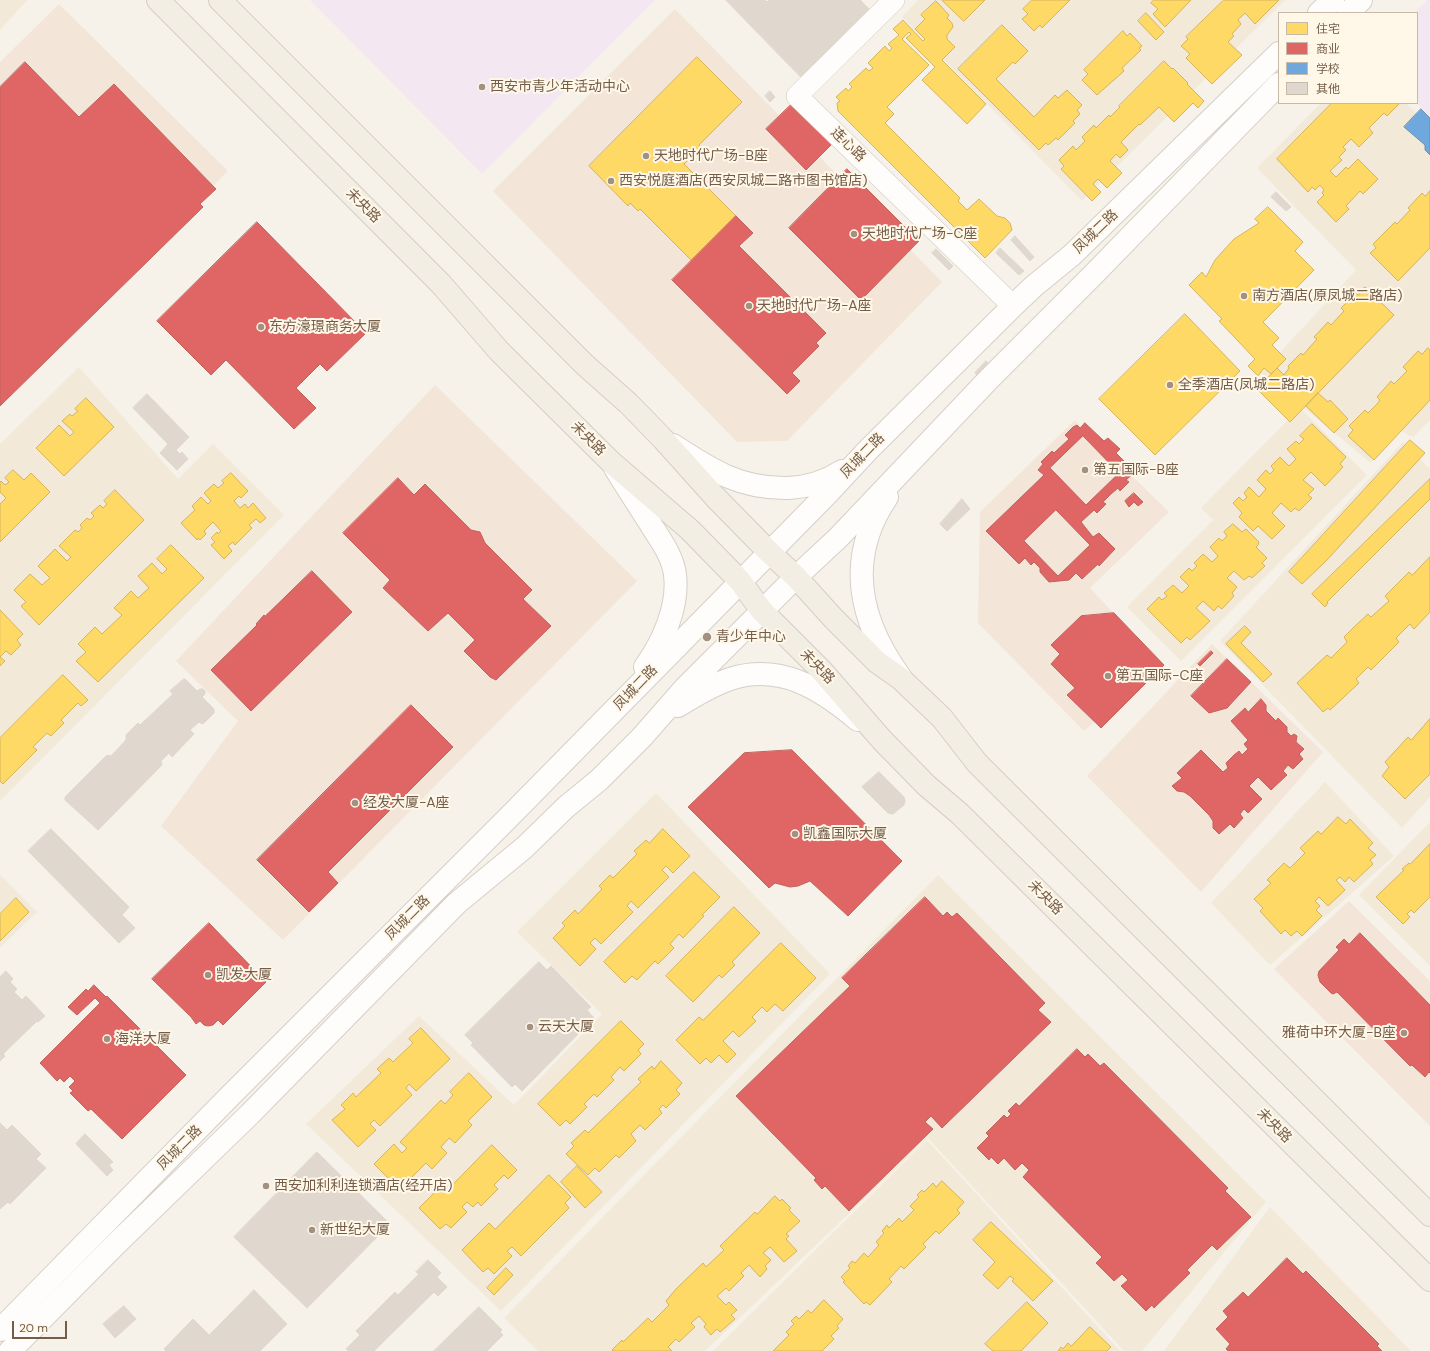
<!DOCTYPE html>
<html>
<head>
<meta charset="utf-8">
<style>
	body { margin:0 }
	#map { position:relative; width:1430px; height:1351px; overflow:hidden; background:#f6f2e9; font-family:"DM Sans","Noto Sans SC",sans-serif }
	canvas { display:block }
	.legend { position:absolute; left:1278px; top:12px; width:140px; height:92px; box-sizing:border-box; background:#fff8e9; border:1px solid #c7baa9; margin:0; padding:5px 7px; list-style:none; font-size:12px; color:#745c49 }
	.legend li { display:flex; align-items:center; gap:8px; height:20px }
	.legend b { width:20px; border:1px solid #c7baa9 }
	.scale { position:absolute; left:12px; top:1321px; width:55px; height:18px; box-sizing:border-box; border:2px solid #745c49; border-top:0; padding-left:5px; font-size:12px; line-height:14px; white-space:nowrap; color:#745c49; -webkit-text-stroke:3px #fff8e9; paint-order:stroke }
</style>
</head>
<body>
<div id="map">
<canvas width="1430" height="1351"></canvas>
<ul class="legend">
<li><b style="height:11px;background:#ffd966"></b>住宅</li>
<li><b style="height:11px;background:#e06666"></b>商业</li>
<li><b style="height:11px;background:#6fa8dc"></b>学校</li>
<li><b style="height:11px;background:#e0d8ce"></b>其他</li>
</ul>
<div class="scale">20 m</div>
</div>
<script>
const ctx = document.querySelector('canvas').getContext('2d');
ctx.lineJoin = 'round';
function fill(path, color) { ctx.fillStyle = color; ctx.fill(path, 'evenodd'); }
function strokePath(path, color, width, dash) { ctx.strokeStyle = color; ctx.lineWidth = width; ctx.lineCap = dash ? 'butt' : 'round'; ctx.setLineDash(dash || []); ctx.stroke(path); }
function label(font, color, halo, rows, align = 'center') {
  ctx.font = font + ' "DM Sans","Noto Sans SC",sans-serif'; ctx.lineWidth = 4; ctx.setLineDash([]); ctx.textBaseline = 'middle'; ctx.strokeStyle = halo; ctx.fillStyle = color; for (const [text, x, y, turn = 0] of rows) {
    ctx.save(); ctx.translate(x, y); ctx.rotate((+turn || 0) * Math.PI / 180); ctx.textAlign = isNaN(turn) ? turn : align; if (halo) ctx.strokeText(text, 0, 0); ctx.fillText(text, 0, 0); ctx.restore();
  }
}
fill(new Path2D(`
	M0,0H27L0,30Z
	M918,0H1285L1082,201L902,17Z
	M1321,103H1406L1430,127V420L1413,437L1399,430L1371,463L1261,373L1356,270L1257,168Z
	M79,367L178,479L213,444L284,515L0,801V444Z
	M1300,408L1367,475L1181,661L1127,607L1213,520L1201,508Z
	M1403,442L1430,469V797L1402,828L1220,641Z
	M1325,782L1394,856L1270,965L1211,903Z
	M656,793L830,974L501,1311L306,1124L419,1016L514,1105L602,1014L517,932Z
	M1430,822V966L1359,895Z
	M0,875L37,912L0,948Z
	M938,875L1266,1202L1142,1351H1124L928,1138L705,1351H538L504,1318Z
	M927,1140L1120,1351H713Z
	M1270,1207L1411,1351H1164Z`), '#f2e9d9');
fill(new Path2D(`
	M59,4L228,171L0,400V62Z
	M675,9L942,282L787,441L737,442L493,191Z
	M435,385L637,581L283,940L161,826L238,721L176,661Z
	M1075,420L1169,512L1090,588L1159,662L1084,731L978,623L980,512Z
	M1212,644L1323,752L1201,892L1087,776Z
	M1349,901L1430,981V1126L1274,969Z`), '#f4e5d9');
fill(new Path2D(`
	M310,0H655L482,174Z
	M1427,0H1430V117L1417,103V13H1414Z`), '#f3e8f1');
const homes = new Path2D(`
	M942,0H985L964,21Z
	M1032,0H1070L1042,28L1040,25L1034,31L1022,19L1028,14L1023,9Z
	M1154,0H1191L1165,27L1153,14L1158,9L1151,3Z
	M1224,0H1279L1255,24L1245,13L1238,20L1241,24L1232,34L1234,36L1228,42L1242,55L1212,84L1186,58L1190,54L1181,46L1188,39L1186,37Z
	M936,1L949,15L947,18L952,23L953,27L947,35V39L955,47L942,60L986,104L967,124L922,80L935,67L906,38L911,34L909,32L902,39L929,65L887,107L894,114L885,123L960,198L958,201L967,210L979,199L997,216L1005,218L1010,223L1012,230L985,258L838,111L837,103L840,101L836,97L846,88L848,91L852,87L849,84L866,68L869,71L873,68L868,63L885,46L889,51L892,48L888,44L899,35L893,29L903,20L923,41L925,39L915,29L925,19L921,15Z
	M1146,13L1164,32L1156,40L1138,21Z
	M1002,25L1028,51L1015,64L1013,62L996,79L1034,117L1055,95L1058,98L1067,90L1082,105L1077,110L1080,114L1073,121L1075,123L1058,140L1056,138L1048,145L1046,143L1039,150L958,69Z
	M1123,31L1127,36L1130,33L1142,46L1139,48L1141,50L1122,68L1124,71L1097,95L1082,80L1088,74L1084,70Z
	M697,57L742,102L699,145L701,148L684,164L736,216L692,261L640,209L638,211L630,203L628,206L589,166Z
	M1164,61L1172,69L1173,68L1188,83L1187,84L1204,101L1198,108L1193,103L1174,122L1159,107L1140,125L1139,124L1121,142L1128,150L1120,158L1116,154L1110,161L1122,173L1107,188L1098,179L1093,184L1101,192L1092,201L1061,169L1064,166L1059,160L1073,146L1076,150L1085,141L1082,137L1094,125L1096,128L1109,115L1110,117L1120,107L1119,106Z
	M1332,103H1400L1387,116L1384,113L1369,128L1373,133L1359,147L1351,139L1343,147L1346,150L1339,157L1342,160L1330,171L1336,177L1346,167L1348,169L1358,159L1378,179L1363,194L1360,191L1346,206L1349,209L1336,222L1317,202L1324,195L1322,193L1324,190L1320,185L1315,190L1312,187L1308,192L1277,159Z
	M1430,191V248L1398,281L1370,253L1376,248L1373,244L1395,222L1397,224L1410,210L1408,208L1422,193L1425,196Z
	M1268,207L1303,242L1295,251L1314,270L1263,322L1279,338L1272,345L1286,359L1271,374L1264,368L1258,376L1248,366L1255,359L1219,321L1222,319L1189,285L1202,272L1206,277L1215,260L1223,251L1234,239L1259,223L1255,219Z
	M1365,287L1394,315L1290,422L1257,389L1277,368L1284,375L1289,368L1288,366L1301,353L1303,355L1317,339L1314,337L1328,322L1331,325L1344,311L1341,308L1356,293L1358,295Z
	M1185,314L1240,371L1155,455L1099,399Z
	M1428,348L1430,350V400L1374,460L1348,436L1353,430L1349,426L1365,410L1368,413L1377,404L1380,400L1377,397L1391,381L1394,384L1407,371L1403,367L1418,351L1422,354Z
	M1318,393L1328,402L1330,400L1348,419L1334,433L1306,406Z
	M86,398L114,427L64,476L36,448L59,425L70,436L74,432L62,421L70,414L72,416L78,411L75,409Z
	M1312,424L1346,457L1340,464L1343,467L1325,486L1311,472L1303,480L1314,489L1308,495L1312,498L1299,511L1295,508L1291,512L1281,503L1272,513L1285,526L1272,539L1258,526L1253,531L1239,517L1242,513L1233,503L1239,497L1243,501L1247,497L1244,493L1249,487L1259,497L1266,489L1257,480L1266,470L1270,474L1274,470L1271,466L1280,457L1289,466L1296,459L1287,449L1296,441L1299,444L1304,439L1300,436Z
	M1410,440L1425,453L1326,561L1302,584L1289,572Z
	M13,470L24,480L31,473L50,492L0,542V504L6,498L0,492V482L1,481L5,485L9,482L5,478Z
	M231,473L248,491L241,498L239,496L234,501L240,508L245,504L248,508L253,503L266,518L260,523L256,519L249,525L252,528L235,545L233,542L228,546L232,551L224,559L211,545L215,542L211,538L217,532L218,534L221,531L213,522L204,531L206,534L200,540L198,538L197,540L181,523L195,510L192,506L201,497L208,504L211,501L204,493L214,484L218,488L224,483L222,481Z
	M1430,479V499L1327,602L1328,603L1325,607L1312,594Z
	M115,490L144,520L39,625L21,606L26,602L14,590L30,574L42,585L50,578L38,566L55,549L67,561L71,557L59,546L75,530L78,532L82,528L80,525L87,518L90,520L94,516L91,513L100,505L103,508L107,504L104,501Z
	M1233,524L1242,532L1246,529L1259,542L1258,545L1256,547L1267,558L1262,563L1265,566L1252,578L1249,576L1244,580L1234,571L1227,578L1237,587L1232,593L1234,596L1222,609L1218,606L1214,611L1203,601L1196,608L1210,621L1190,640L1187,637L1181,643L1147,609L1159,597L1162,600L1167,596L1164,593L1173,585L1182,593L1189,586L1180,577L1189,568L1192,571L1197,566L1194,563L1203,554L1212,562L1218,556L1210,547L1219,538L1222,541L1227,536L1224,532Z
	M171,545L204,578L98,682L76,661L86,652L78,644L95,627L102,634L122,615L114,608L131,591L138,598L149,588L138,576L152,563L162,574L167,569L157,559Z
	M1430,557V612L1414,629L1410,624L1396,638L1399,642L1371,670L1368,667L1356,679L1359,683L1330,710L1328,708L1323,712L1297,683L1327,655L1331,658L1347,642L1344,637L1353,628L1368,614L1371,617L1389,601L1385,596L1409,572L1412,575Z
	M0,610L23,634L17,640L21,645L11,655L6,651L0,657L5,661L0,666Z
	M1245,626L1251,632L1241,643L1272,674L1263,682L1226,644Z
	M63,675L88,700L81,706L78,703L61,720L64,723L51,736L47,733L33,747L37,750L3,784L0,781V738Z
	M1430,719V774L1405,799L1382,776L1389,767L1385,762L1408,737L1411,740Z
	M1338,817L1346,824L1350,819L1373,843L1368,848L1376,855L1370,860L1373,864L1354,882L1349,877L1345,882L1340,877L1336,880L1345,890L1328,906L1319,897L1315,901L1320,906L1316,910L1322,916L1302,936L1297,931L1291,936L1285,930L1281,934L1260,911L1263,908L1254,899L1271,883L1267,880L1284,863L1290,868L1305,853L1300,848L1318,831L1321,834Z
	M663,829L690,856L673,873L666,866L662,870L669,877L638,908L631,901L627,906L633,912L601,944L595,938L590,943L596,949L580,966L553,938L565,926L562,923L575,910L578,914L602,889L599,886L610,875L613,878L637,854L634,851L646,840L649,843Z
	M1430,844V897L1414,913L1411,910L1407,914L1410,917L1403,924L1376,897L1404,870L1402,869L1409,863L1410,864Z
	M694,872L720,897L702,915L704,916L683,938L679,934L670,944L674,948L658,964L655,961L637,980L632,976L625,983L604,962Z
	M16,898L29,912L0,941V914Z
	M734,907L760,933L732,962L735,965L722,978L719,975L693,1002L666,976Z
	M781,943L816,978L783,1011L775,1004L767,1012L762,1007L752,1017L756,1021L739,1037L733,1031L723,1041L736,1054L727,1063L719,1055L711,1063L706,1058L700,1064L676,1040L699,1017L703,1020Z
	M621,1021L644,1044L638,1050L641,1054L624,1071L620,1067L611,1077L614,1080L597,1097L594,1094L584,1104L587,1107L570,1124L566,1120L560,1126L538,1104Z
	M421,1028L450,1059L416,1091L409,1084L406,1088L412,1095L380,1126L374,1120L370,1124L376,1130L358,1147L332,1120L345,1109L341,1105L353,1093L356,1097L381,1073L377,1069L389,1058L393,1062L413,1043L409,1039Z
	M661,1061L682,1083L676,1090L680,1094L666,1108L663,1105L659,1109L662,1113L645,1130L640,1125L631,1134L636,1141L619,1158L616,1155L599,1172L595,1168L588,1175L566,1154L574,1146L571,1143L585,1130L588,1133L641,1082L638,1079L652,1066L654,1069Z
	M469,1073L492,1097L468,1121L472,1125L455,1143L449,1138L441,1147L447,1153L432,1169L426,1163L406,1183L402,1178L395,1185L374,1164L394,1144L402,1153L407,1148L400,1142L441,1100L445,1104L453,1095L450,1092Z
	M492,1145L517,1170L508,1179L504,1175L494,1185L498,1189L481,1206L478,1202L473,1207L467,1202L462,1207L467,1212L451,1228L446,1224L440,1229L419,1208L442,1185L447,1190Z
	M577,1166L602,1192L585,1208L561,1182Z
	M549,1175L571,1197L565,1203L569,1208L521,1256L512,1247L507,1251L512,1256L494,1274L488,1268L483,1272L462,1250L489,1223L495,1229Z
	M942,1181L964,1202L957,1210L960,1213L939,1234L936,1231L923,1244L926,1247L904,1269L901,1266L889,1279L892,1282L870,1305L866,1302L864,1304L843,1282L845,1281L841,1277L850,1268L848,1266L852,1261L855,1263L864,1253L868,1257L879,1245L876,1242L884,1233L882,1231L887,1225L889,1228L899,1218L902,1222L914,1210L910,1206L919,1197L917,1195L922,1190L924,1192L933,1183L936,1187Z
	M775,1196L780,1201L782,1199L791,1208L789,1210L800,1221L786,1234L789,1236L786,1239L797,1251L784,1262L770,1247L763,1253L771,1260L765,1266L767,1269L760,1277L749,1265L741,1273L744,1276L729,1291L726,1288L717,1296L726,1305L729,1302L737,1310L731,1315L735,1319L720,1332L717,1329L711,1335L704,1327L706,1324L699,1316L691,1323L695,1327L679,1342L676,1339L668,1347L672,1351H613L612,1350L622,1340L623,1342L648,1318L652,1322L669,1305L666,1301L676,1289L703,1263L706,1267L724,1250L720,1246L755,1212L757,1214Z
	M991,1222L1053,1281L1033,1301L1012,1281L1014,1279L1010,1276L998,1289L983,1275L995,1262L973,1240Z
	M506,1268L513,1275L494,1295L487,1288Z
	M824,1300L843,1319L837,1326L839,1328L831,1336L834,1339L822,1351H773L789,1335L786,1332L794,1324L791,1321L796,1316L799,1319L808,1310L811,1313Z
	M1027,1302L1048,1323L1021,1351H993L985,1344Z
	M1090,1327L1111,1347L1107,1351H1058L1061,1347L1063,1349L1068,1343L1071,1346Z`);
fill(homes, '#ffd966');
strokePath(homes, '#d5b45d', 1);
const shops = new Path2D(`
	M25,62L79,117L114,84L216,189L200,204L203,207L0,406V87Z
	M794,102L836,140L806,170L766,129Z
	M847,169L919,241L861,300L789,228Z
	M736,216L753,233L739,246L826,333L816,343L819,346L792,373L800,381L787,394L672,280Z
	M257,222L366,333L327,371L320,364L296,388L316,408L294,429L226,360L211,375L157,321Z
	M1085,423L1104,441L1108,438L1120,449L1116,453L1135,472L1126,480L1129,482L1120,491L1118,488L1111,494L1103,502L1106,504L1097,513L1094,510L1081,522L1093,537L1099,533L1115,549L1099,566L1098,564L1082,579L1076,573L1069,580L1049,582L1040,572V568L1034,562L1031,565L1025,558L1019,564L986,531L1044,475L1038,470L1043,464L1041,462L1052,451L1054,453L1069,439L1065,435L1073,427L1077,425L1080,428Z
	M1083,436L1119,473L1086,505L1050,468Z
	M398,478L414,495L425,484L471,530L480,532L485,543L532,590L523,599L551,626L496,680L490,677L464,651L475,640L448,613L428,631L383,588L390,580L343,533Z
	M1134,493L1143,502L1138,506L1134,502L1129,507L1125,501Z
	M1056,510L1090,545L1058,576L1024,541Z
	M312,571L352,612L251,711L211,670L257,625L256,624L264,615L265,616Z
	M1114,613L1164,665L1101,728L1067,695L1075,688L1051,664L1060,654L1051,645L1081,616Z
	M1211,651L1213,653L1200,666L1198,664Z
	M1227,659L1251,682L1227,708L1209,713L1191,696Z
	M1261,699L1266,705V711L1276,721L1278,718L1287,727V732L1291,736L1294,734L1297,736L1296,742L1304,749L1299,754L1303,759L1293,769L1288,765L1283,771L1287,775L1271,790L1258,777L1249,786L1262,799L1248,813L1244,809L1240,814L1243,818L1234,828L1230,824L1219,834L1213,828V821L1209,815L1190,796L1184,792L1177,791L1172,786L1182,778L1177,773L1201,750L1223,772L1228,768L1226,763L1234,755L1239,751L1242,755L1248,749L1244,744L1248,740L1231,721L1245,708L1248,712Z
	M411,705L453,747L328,872L338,883L309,912L257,860Z
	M792,750L902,861L848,916L810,881L798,886L790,887L775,883L769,888L688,807L744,753Z
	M925,897L943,916L947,912L952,917L957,913L1045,1003L1038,1010L1051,1022L942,1128L931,1116L925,1122L933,1129L849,1211L825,1186L822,1189L814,1180L816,1178L736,1096L850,986L842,978Z
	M209,923L266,982L223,1025L218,1020L213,1025L208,1026L204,1025L200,1021L196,1024L191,1017L152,979Z
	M1360,933L1430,1005V1073L1429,1072L1425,1077L1412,1065L1410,1066L1337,992L1333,994L1331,993L1320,982L1318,975L1319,971L1339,950L1336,947L1344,939L1349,944Z
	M94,985L106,997L107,996L186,1075L122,1139L91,1109L88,1111L70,1093L73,1091L69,1087L75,1081L70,1076L64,1082L60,1078L57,1081L40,1063L100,1003L95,998L77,1015L68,1007L86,989L88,991Z
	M1077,1049L1085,1057L1088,1054L1100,1066L1104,1063L1228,1188L1225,1191L1251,1217L1217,1250L1212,1245L1187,1270L1190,1273L1154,1308L1152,1305L1146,1311L1121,1286L1128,1280L1122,1274L1114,1281L1096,1263L1102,1257L1023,1177L1029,1170L1022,1163L1015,1170L1004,1158L998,1164L991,1157L989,1160L977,1148L989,1136L986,1133L1004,1115L1007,1118L1011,1114L1008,1111L1016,1103L1019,1106Z
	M1287,1258L1303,1274L1306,1271L1379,1344L1377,1346L1382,1351H1228L1226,1349L1230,1344L1216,1329L1228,1317L1223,1311L1243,1292L1248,1297Z`);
fill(shops, '#e06666');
strokePath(shops, '#c0635d', 1);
const schools = new Path2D(`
	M1421,109L1430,118V155L1425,150V145L1404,127Z`);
fill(schools, '#6fa8dc');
strokePath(schools, '#7091b0', 1);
const building = new Path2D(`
	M726,0H765L767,2L769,0H834L809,25L819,35L844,9L835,0H860L871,11L802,78Z
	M834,0L844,9L819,35L809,25Z
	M770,91L775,97L770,102L765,96Z
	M1276,192L1291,207L1286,211L1271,197Z
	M1015,236L1034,257L1030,261L1011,240Z
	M1000,248L1024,271L1019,275L996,253Z
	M936,249L953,266L949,270L932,253Z
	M986,361L989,364L977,375L975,373Z
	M147,394L189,437L176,450L180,454L182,452L188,459L177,470L160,453L168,444L133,408Z
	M962,499L970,509L947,531L940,524Z
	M184,679H185L197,691L200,689H203L205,691V694L202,697L214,709V713L204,723L202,724L199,722L190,730L194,734L172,757L169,753L161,761L162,764L161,766L98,830L65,800V797L105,757L108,755L111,756L126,740V735L138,723L140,725L173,694L170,691Z
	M879,772L904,797L905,801L904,805L893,814L888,813L862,787Z
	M51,829L129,907L122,915L135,928L119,943L28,851Z
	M539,962L547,970L551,966L591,1007L587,1010L594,1018L522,1091L515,1084L512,1087L471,1045L473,1043L465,1035Z
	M6,971L13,979L10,982L17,989L14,992L22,1000L26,996L45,1016L38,1022L37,1021L3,1054L5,1056L0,1061V977Z
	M0,1123L7,1130L12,1125L41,1154L36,1159L46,1168L10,1204L8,1202L0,1209Z
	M85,1134L113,1162L109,1165L113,1170L107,1176L76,1144Z
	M317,1152L390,1224L307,1308L234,1237Z
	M428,1260L441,1273L437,1277L447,1287L438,1296L434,1292L374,1351H349L346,1349L360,1335L356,1331L395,1292L398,1295L419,1274L416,1272Z
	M254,1290L287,1324L260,1351H166L164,1349L193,1319L209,1335Z
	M124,1306L136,1319L115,1338L103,1324Z
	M479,1307L502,1330L500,1332L503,1335L487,1351H434Z`);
fill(building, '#e0d8ce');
strokePath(building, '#dfd6cb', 1);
const street = new Path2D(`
	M894,0L797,96L1013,306`);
const secondary = new Path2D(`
	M1319,13L1333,0
	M1348,13L1361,0
	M673,445C711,470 740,489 788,488C808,487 825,482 842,471
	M615,468C626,486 637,503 648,520C658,537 673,555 675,575C679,606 663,642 645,667
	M887,497C845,559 859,621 901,678
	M678,706C694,696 712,685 730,679C780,663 820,688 858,720
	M0,1330L230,1096L509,817L827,494L868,450L1013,306L1034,286L1072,255L1279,53
	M10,1351L115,1245L250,1114L457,903L525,847L566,807L599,780L642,737L685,688L796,577L838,538L989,379L1094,274L1279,84`);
const primary = new Path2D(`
	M158,0L441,284L499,351L611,462L690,530L740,581L762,611L821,670L882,740L926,785L960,814L1430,1280
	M220,0L585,365L629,404L663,439L716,498L769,552L796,577L833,618L877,662L901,679L942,718L977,763L1430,1215`);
strokePath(street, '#d4cec6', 22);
strokePath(secondary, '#d6cfc7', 24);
strokePath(primary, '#d5cdc5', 24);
strokePath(street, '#fefdfc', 21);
strokePath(secondary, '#fefdfc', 22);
strokePath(primary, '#f2eee4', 22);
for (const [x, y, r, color] of [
	[482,87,4,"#a29081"],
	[646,156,4,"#a29081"],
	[611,181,4,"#a29081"],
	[854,234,4,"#a29081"],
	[1244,296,4,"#a29081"],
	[749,306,4,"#a29081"],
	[261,327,4,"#a29081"],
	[1170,385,4,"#a29081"],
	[1085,470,4,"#a29081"],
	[707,637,5,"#a29081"],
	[1108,676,4,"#a29081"],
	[355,803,4,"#a29081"],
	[795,834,4,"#a29081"],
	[208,975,4,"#a29081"],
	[530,1027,4,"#a29081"],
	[1404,1033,4,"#a29081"],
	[107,1039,4,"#a29081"],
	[266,1186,4,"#a29081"],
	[312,1230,4,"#a29081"]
]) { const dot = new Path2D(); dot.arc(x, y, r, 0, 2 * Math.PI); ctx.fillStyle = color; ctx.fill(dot); strokePath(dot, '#fff8e9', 1.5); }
label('14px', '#745c49', '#fff8e9', [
	["西安市青少年活动中心",490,87],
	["天地时代广场-B座",654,156],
	["西安悦庭酒店(西安凤城二路市图书馆店)",619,181],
	["天地时代广场-C座",862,234],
	["南方酒店(原凤城二路店)",1252,296],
	["天地时代广场-A座",757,306],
	["东方濠璟商务大厦",269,327],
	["全季酒店(凤城二路店)",1178,385],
	["第五国际-B座",1093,470],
	["青少年中心",716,637],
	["第五国际-C座",1116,676],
	["经发大厦-A座",363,803],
	["凯鑫国际大厦",803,834],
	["凯发大厦",216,975],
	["云天大厦",538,1027],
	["雅荷中环大厦-B座",1396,1033,"right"],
	["海洋大厦",115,1039],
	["西安加利利连锁酒店(经开店)",274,1186],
	["新世纪大厦",320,1230]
], 'left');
label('14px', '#745c49', '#fff8e9', [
	["连心路",848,145,44],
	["未央路",363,206,45],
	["凤城二路",1096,232,-44],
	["未央路",588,439,45],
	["凤城二路",863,456,-46],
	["未央路",817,667,46],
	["凤城二路",636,688,-46],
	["未央路",1045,898,45],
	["凤城二路",408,918,-45],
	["未央路",1274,1126,45],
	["凤城二路",180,1148,-45]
]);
</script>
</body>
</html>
